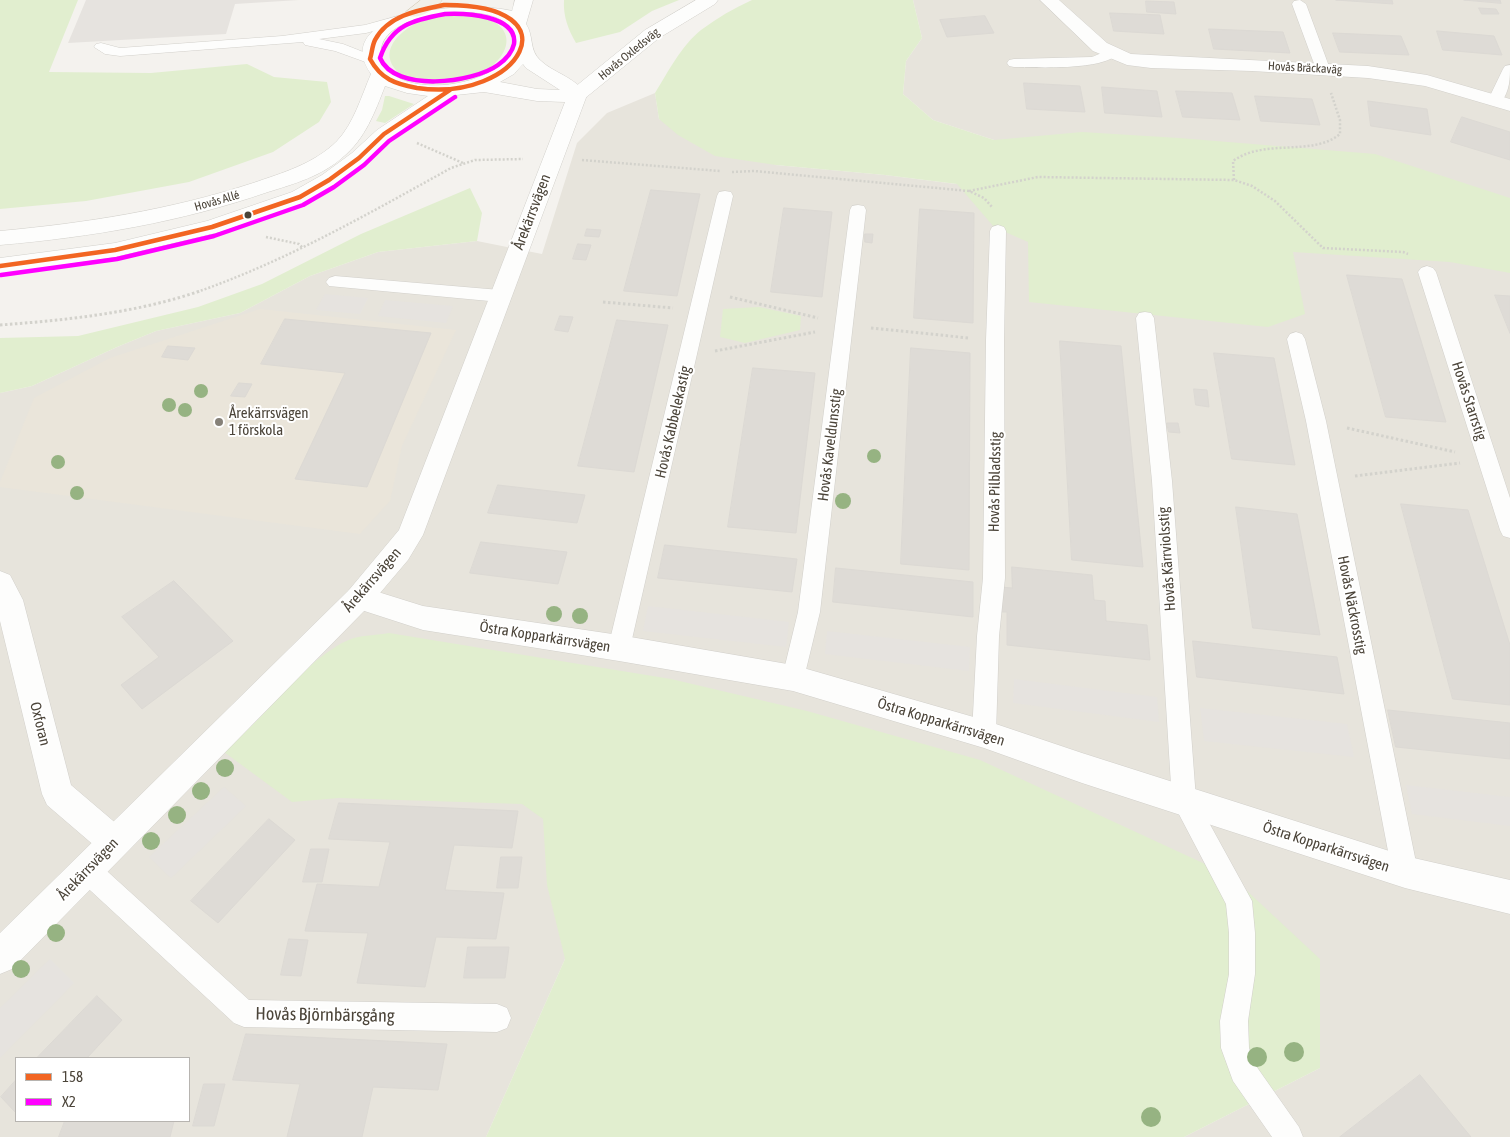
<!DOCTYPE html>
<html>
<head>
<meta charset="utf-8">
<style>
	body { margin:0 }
	#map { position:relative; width:1510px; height:1137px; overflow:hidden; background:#f4f2ee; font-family:"Asap Condensed",sans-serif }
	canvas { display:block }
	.legend { position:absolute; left:15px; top:1057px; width:175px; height:65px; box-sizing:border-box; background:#fff; border:1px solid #b7b4b0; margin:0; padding:6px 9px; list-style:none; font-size:15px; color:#4b4439 }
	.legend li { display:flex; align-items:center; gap:10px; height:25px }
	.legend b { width:25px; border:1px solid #b7b4b0 }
</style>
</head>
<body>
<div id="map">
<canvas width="1510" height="1137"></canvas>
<ul class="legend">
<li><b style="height:6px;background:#f26522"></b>158</li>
<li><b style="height:6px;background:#f0f"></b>X2</li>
</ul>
</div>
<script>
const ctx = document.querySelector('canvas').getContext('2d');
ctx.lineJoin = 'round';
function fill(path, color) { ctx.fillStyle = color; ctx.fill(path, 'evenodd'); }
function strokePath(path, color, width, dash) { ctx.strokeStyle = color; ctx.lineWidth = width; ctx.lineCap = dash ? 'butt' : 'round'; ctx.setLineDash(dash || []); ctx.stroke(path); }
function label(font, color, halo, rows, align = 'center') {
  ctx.font = font + ' "Asap Condensed",sans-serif'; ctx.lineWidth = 4; ctx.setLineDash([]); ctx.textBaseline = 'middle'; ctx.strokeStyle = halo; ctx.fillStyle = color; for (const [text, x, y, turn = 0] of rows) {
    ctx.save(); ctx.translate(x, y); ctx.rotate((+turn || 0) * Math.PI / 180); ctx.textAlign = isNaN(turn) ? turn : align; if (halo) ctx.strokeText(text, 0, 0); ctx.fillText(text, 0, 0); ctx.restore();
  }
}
fill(new Path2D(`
	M913,0H1510V1137H1184L1320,1068L565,959L486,1137H0V393L32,386L117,347L156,331L240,313L310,276L378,252L477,241L542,254L577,143L607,113L655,93L659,119L776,165L885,175L956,184L994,140L933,120L903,94L906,61L922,38ZM16,1058H189V1121H16Z`), '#e7e4dc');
fill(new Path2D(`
	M260,309L456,330L402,446L390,501L360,534L0,487V482L34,398L110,358Z`), '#eae5da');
fill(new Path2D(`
	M0,0H78L49,72L151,73L247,64L274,77L327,82L331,102L319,122L273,152L189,182L86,201L0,209Z
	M564,0H679L652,11L620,32L576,43C568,29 563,16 564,0Z
	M752,0H913L922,38L906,61L903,94L933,120L994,140L1082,132L1179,138L1375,154L1510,198V273L1450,262L1293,252L1305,314L1268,327L1029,302L1028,242L994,227L957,184L885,175L776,165L715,156L678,135L659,119L655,93C668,72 682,45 701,30C717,18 734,8 752,0Z
	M453,14C550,14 500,94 424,83C395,79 375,55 403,32C417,20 435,15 453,14Z
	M385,96H389L414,104L385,123L376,121L382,110Z
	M470,188L482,213L477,241L378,252L310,276L240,313L156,331L117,347L32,386L0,393V338L78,336L198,307L262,284L361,234Z
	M759,307L801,316L800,330L745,343L720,337L723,309Z
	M389,633L671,679L807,711L980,760L1231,876L1320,959V1068L1184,1137H486L565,959L547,885L543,819L522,804L339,798L292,802L224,752C254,722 315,650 354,638C365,635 377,635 389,633Z`), '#e1eecf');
fill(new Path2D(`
	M86,0H299L235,4L226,34L68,43Z
	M325,294L368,298L360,314L316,310Z
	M385,300L453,306L446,323L378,316Z
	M648,606L789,622L786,647L643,631Z
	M827,631L970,647L969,671L825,654Z
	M1014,679L1157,697L1159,722L1013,703Z
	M1200,708L1347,724L1354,757L1204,741Z
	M1406,785L1510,797V826L1412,814Z
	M224,787L246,806L171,878L149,857Z
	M50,959L74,983L0,1058V1008Z`), '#e6e3df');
const building = new Path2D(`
	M1392,0L1393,4L1336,0Z
	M1464,0H1500L1501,3Z
	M1146,1L1174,2L1176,14L1147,12Z
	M1479,8L1496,9L1499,14H1482Z
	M1110,13L1160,15L1164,34L1114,31Z
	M985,16L994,33L947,37L940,20Z
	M1209,29L1283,32L1290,53L1214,49Z
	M1437,31L1494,36L1502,55L1443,50Z
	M1333,33L1401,36L1409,55L1340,52Z
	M1024,83L1080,86L1085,112L1027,109Z
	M1102,87L1157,91L1162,117L1105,113Z
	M1176,91L1232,93L1240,120L1183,117Z
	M1255,96L1312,99L1320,125L1261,121Z
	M1368,101L1427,109L1431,135L1371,126Z
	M1462,117L1510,132V160L1451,142Z
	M651,190L700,194L677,296L624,291Z
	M784,208L832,212L822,297L771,292Z
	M920,209L974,213L973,323L914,318Z
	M587,229L601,230L599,237L585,236Z
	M865,234H873L872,243L865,242Z
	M578,244L591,245L586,260L573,259Z
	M1347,275L1402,279L1446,422L1386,417Z
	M1495,295L1510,296V333Z
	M560,316L573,317L568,332L555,330Z
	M285,319L431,333L367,487L295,479L345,373L261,364Z
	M617,320L668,325L634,472L578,466Z
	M1060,341L1121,346L1143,567L1072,560Z
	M168,346L195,348L188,360L162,357Z
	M911,348L970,353L969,570L901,564Z
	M1214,353L1274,358L1295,465L1232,459Z
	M753,368L815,373L796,533L728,527Z
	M239,383L252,384L245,397L231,396Z
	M1194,389L1207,390L1209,407L1196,405Z
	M1167,423H1178L1180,433L1169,432Z
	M498,485L585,495L577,523L488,513Z
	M1401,504L1468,510L1510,645V705L1453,699Z
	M1236,507L1297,514L1320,635L1253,628Z
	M481,542L567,552L558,584L470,573Z
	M665,545L797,559L792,592L658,578Z
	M1012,567L1092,575L1094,600L1105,601L1106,621L1147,625L1150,660L1007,645V612H1001V587L1012,588Z
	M836,568L973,582V617L833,602Z
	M174,581L233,641L142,709L121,685L159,657L122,617Z
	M1193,641L1337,657L1344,694L1197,677Z
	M1388,710L1510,723V759L1396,747Z
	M339,803L518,811L512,848L454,845L445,890L504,893L496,939L436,937L425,987L357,983L368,933L305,931L317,884L379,887L390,842L329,839Z
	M269,819L295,840L218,923L191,901Z
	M311,849H329L322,882H303Z
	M501,857H522L518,888H497Z
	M289,939L308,940L301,976L281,975Z
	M468,947H509L505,978H464Z
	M97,996L122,1020L87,1058H37Z
	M246,1034L447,1044L438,1090L373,1087L362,1137H287L300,1084L233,1080Z
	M1420,1075L1471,1137H1340Z
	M16,1080V1113L1,1097Z
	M204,1084H225L214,1126H193Z
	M65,1121H174L170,1137H59Z`);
fill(building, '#dedbd6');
strokePath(building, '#dcd9d4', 1);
const service = new Path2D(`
	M1300,0L1306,4L1330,69L1328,72H1318L1316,69L1292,4L1294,1Z
	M398,16L403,17L405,20L403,23L366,33L319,39L343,44L376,57L378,60L376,63L371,64L335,51L305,45L303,42L120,56L105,54L94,47L96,44L101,43L120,48L282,36L365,25Z
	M1111,49L1116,50L1118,53C1105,71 1037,67 1014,67L1009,66L1007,63L1009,60L1014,59L1092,57Z
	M1510,65C1510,79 1510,90 1501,103H1491L1488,100L1503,69L1505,66Z
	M725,191L731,192L733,196L630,648L627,655L619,658L611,655L608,648L717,196L719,192Z
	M858,205L864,206L866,210L820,612L804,678L801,685L793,688L785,685L782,678L798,612L850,210L852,206Z
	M998,225L1004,227L1006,231L1004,340L1005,578L999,636L996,734L992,742L984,745L976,742L972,734L977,636L983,578L986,340L990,231L992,227Z
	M1427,266L1433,268L1436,272L1510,498V538L1503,536L1500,530L1418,272L1421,268Z
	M335,276L500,290L506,292L509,296L506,300L500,302L329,286L326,282L329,278Z
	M1145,312L1151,313L1154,318L1172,481L1196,799L1252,901L1255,933V974L1248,1021L1249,1048L1254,1063L1299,1127L1303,1137H1272L1233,1081L1221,1048L1220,1021L1229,974V933L1226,904L1172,801L1152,481L1136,318L1139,313Z
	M1296,332L1302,334L1305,339L1326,421L1418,872L1414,881L1405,885L1396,881L1392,872L1306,421L1287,339L1290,334Z
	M88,858L97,862L249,1000L497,1004L507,1008L511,1018L507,1028L497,1032L244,1027L234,1023L79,880L75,871L79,862Z`);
const minor = new Path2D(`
	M696,0H718L715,4L659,38L584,99L577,101L570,99L567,95L570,91L645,30Z
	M1040,0H1059L1107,43L1131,54L1368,66L1427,75L1510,99V111L1425,86L1368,78L1252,71L1151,68L1127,65L1093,51Z
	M0,571L10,575L23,600L71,785L125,831L130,842L125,853L114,858L103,853L47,805L42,794L0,621Z
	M359,586L423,606L619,635L793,665L984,720L1082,753L1405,856L1510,880V914L1405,888L1082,783L984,748L793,691L619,661L423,630L349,606L345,598L349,590Z`);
const tertiary = new Path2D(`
	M515,0H533L526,24C534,36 529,50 540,60C553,73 574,76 587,95L423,535L408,560L369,606L12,969L0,974V933L349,590L399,530L565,102L537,101L484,92L456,95L391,138L366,163L336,185L308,202L220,232L115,257L0,274V258L115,243L207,221L292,192L322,175L352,153L377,130L428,96L407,93L385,86C375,112 365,139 343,157C322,176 294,184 268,192C181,222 92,237 0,245V231C86,223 170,210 253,183C282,173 314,164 337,141C354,123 361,97 371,74C327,10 471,0 512,11ZM452,12C473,12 513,11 513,41C514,49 510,56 505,61C483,83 432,92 403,80C393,76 382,68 381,56C377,24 428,14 452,12ZM523,64L526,68L560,90L537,89L500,82L514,74Z`);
const primary = new Path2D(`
	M421,0H442C435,10 420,19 409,16L406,12Z`);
strokePath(service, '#d2d0cb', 1);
strokePath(minor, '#d2d0cb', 1);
strokePath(tertiary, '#d2d0cb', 1);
strokePath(primary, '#d6cebb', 1);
strokePath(new Path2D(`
	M417,143L463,163
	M582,160L720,171
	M732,172L754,171L969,191L984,198L992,207
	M1234,180L1233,161C1265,138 1312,157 1340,134V120L1331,93
	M969,191L1038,177L1234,180L1252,186L1275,201L1323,248L1403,252L1408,254
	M266,237L299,244L303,248
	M197,292C286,261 368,214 451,168L475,160L523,159`), '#d3d2cc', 2.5, [2, 2]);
strokePath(new Path2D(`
	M730,297L818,318
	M603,302L673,308
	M0,325C67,320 136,313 200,291
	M871,328L969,338
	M715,351L815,332
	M1347,428L1455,452
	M1355,476L1460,463`), '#d3d2cc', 3, [2.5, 2.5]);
fill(service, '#fdfdfc');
fill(minor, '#fdfdfc');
fill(tertiary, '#fdfdfc');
fill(primary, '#f2efe6');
strokePath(new Path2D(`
	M444,5C579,4 519,103 417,88C395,84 381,79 370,59C372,53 372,46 375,40C388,15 419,10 444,5Z
	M0,266L115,250L212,227L300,197L329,180L359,158L384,134L450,90`), '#f26522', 4.5);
strokePath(new Path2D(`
	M445,14C464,13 518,15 514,44C512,53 505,60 498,65C473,83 395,93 380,58C391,25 413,20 445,14Z
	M1,275L117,259L214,236L303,205L334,187L364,165L389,141L455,97`), '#f0f', 4.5);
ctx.fillStyle = '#96b382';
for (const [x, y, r] of [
	[201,391,7],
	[169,405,7],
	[185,410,7],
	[874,456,7],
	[58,462,7],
	[77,493,7],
	[843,501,8],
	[554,614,8],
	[580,616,8],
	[225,768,9],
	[201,791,9],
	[177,815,9],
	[151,841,9],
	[56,933,9],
	[21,969,9],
	[1294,1052,10],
	[1257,1057,10],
	[1151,1117,10]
]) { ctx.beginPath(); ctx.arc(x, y, r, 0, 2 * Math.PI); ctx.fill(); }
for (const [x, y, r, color] of [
	[248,215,4.5,"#4b4439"],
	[219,422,5,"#868178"]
]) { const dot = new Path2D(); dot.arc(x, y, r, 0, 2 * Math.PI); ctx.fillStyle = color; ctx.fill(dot); strokePath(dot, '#fff', 2); }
label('12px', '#4b4439', '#fff', [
	["Hovås Oxledsväg",629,54,-39],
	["Hovås Bräckaväg",1305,68,3],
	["Hovås Allé",217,201,-16]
]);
label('15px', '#4b4439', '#fff', [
	["Årekärrsvägen",532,212,-69],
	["Hovås Starrstig",1469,401,72],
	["Hovås Kabbelekastig",673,422,-77],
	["Hovås Kaveldunsstig",830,445,-83],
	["Hovås Pilbladsstig",995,482,-89],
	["Hovås Kärrviolsstig",1167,559,-94],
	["Årekärrsvägen",372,580,-49],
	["Hovås Näckrosstig",1352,605,79],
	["Östra Kopparkärrsvägen",545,637,9],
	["Östra Kopparkärrsvägen",941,722,17],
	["Oxforan",40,724,76],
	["Östra Kopparkärrsvägen",1326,847,18],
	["Årekärrsvägen",88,869,-46]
]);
label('15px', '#4b4439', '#fff', [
	["Årekärrsvägen",229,413],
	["1 förskola",229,430]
], 'left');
label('18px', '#4b4439', '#fff', [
	["Hovås Björnbärsgång",325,1015,1]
]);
</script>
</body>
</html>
